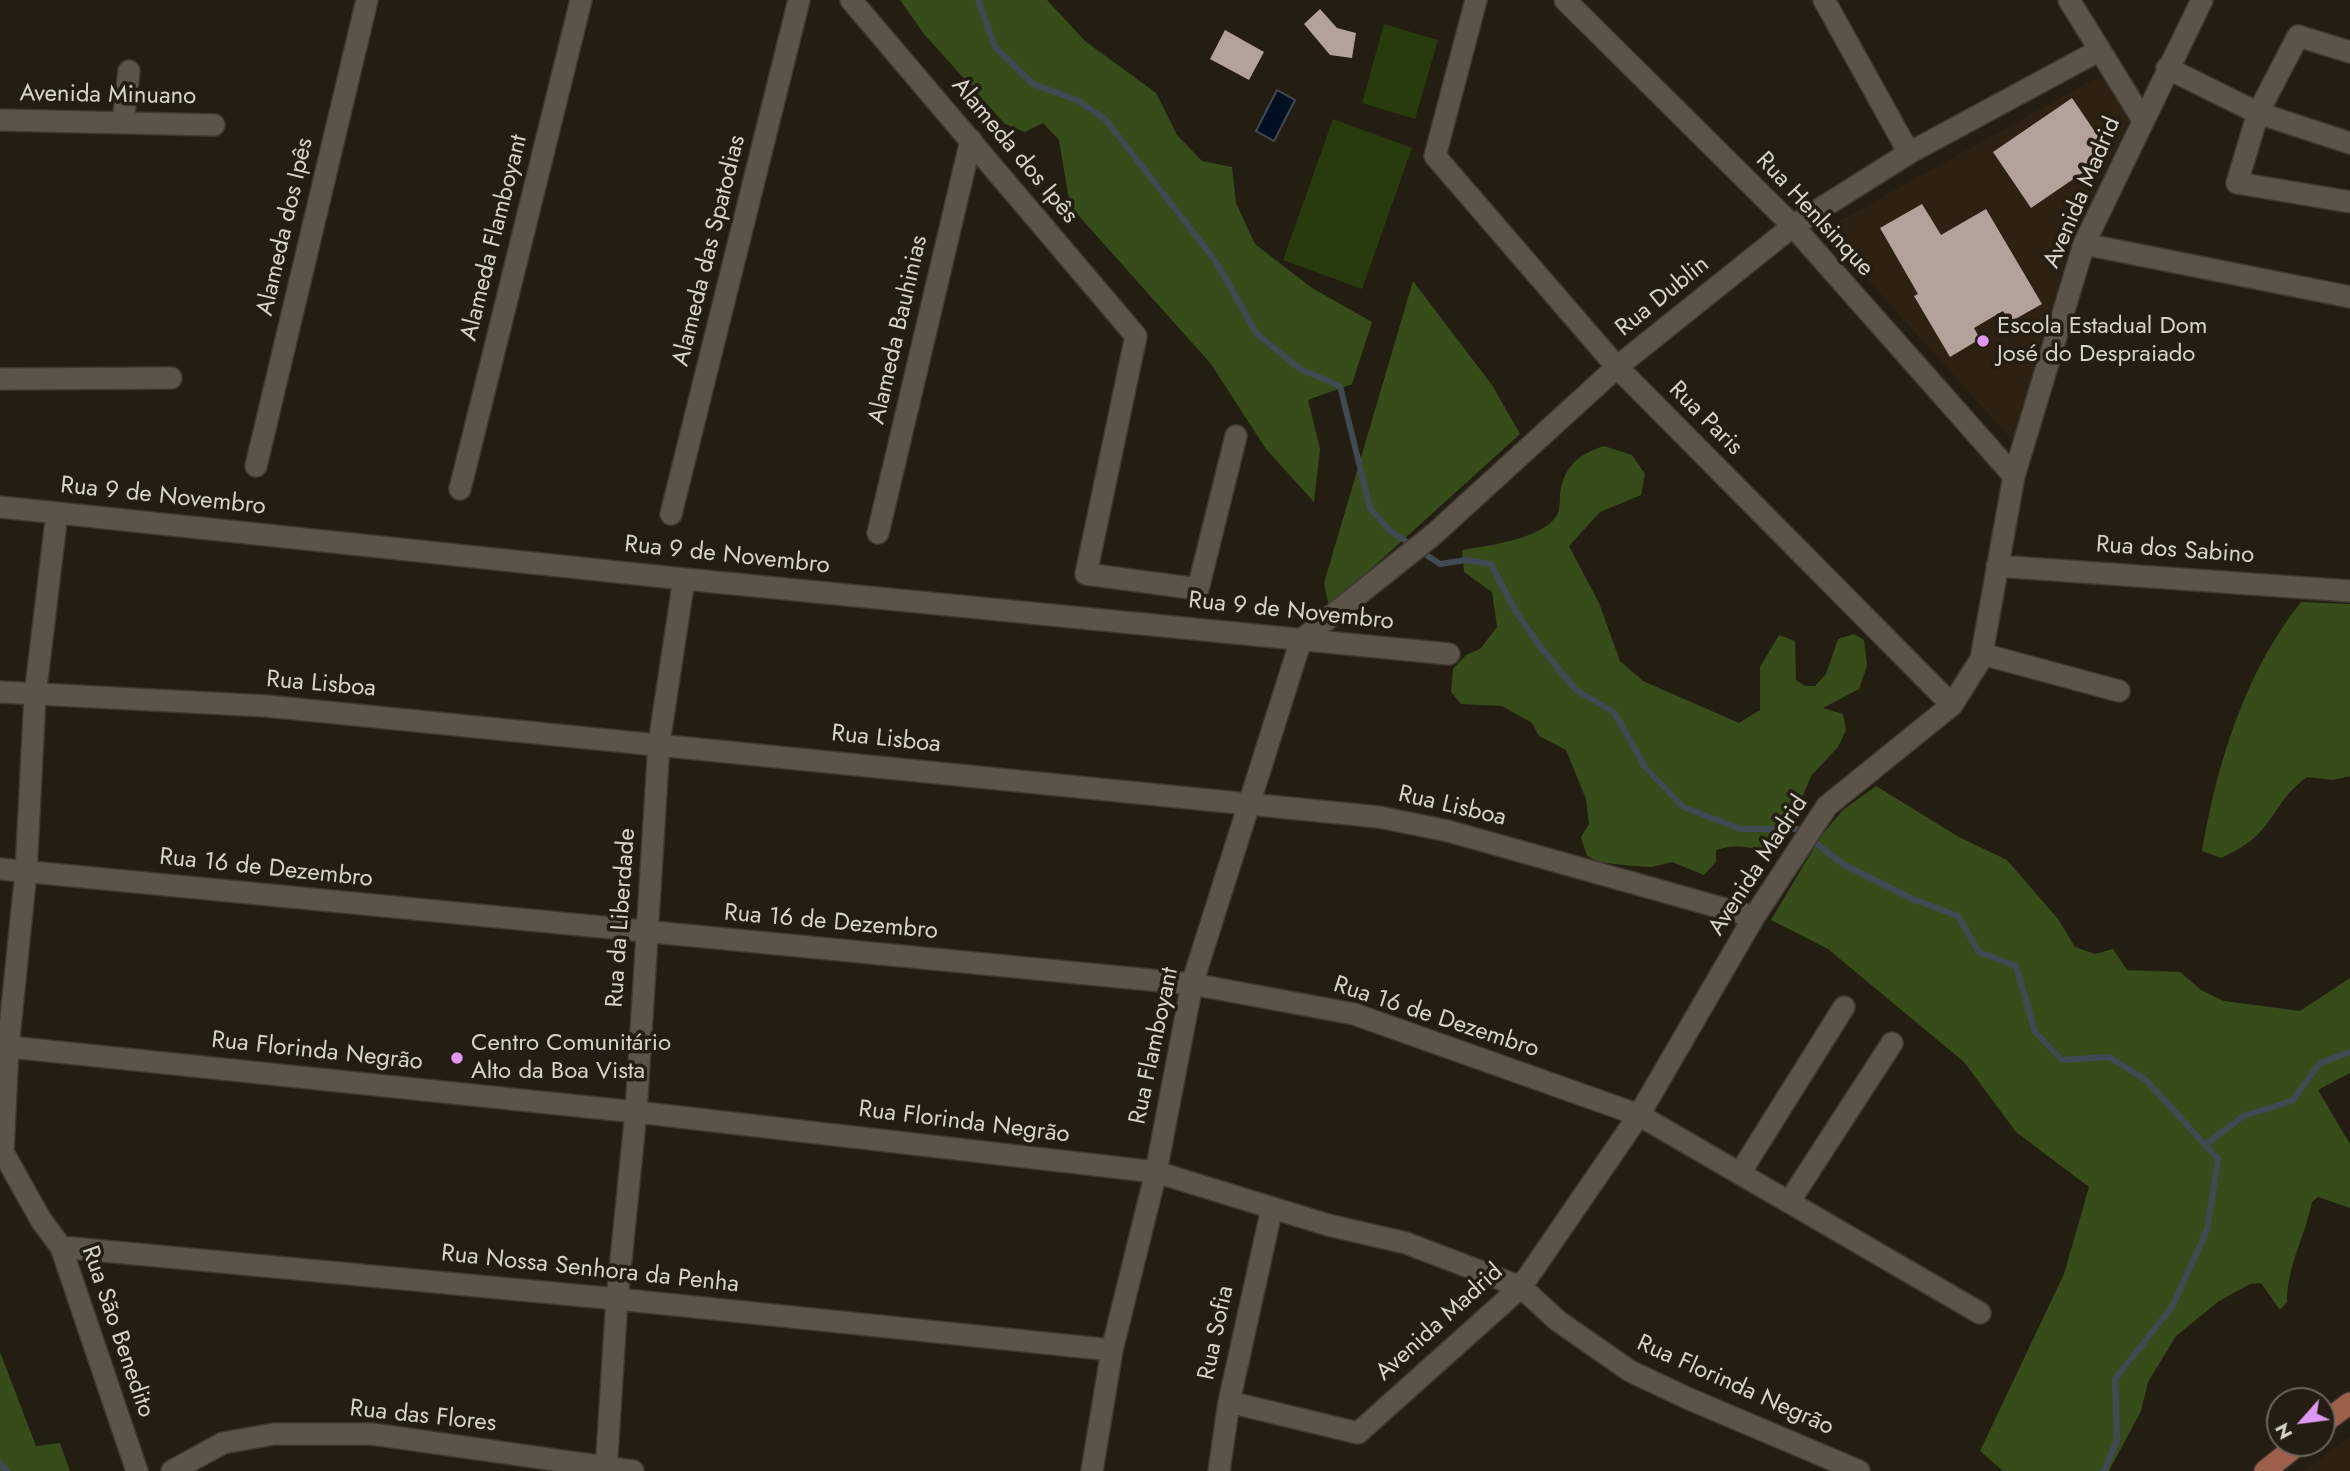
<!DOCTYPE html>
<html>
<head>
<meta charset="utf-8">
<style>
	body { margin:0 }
	#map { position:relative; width:2350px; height:1471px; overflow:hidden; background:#241d12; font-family:Jost,sans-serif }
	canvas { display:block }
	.north { position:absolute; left:2266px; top:1387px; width:70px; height:70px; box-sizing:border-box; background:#241d12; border:2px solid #6c655c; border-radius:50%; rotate:242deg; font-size:19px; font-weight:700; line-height:28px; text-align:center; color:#d7d2cb }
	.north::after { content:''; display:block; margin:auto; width:24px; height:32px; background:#de98f3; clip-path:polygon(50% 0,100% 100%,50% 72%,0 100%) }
</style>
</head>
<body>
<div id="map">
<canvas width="2350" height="1471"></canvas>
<div class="north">N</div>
</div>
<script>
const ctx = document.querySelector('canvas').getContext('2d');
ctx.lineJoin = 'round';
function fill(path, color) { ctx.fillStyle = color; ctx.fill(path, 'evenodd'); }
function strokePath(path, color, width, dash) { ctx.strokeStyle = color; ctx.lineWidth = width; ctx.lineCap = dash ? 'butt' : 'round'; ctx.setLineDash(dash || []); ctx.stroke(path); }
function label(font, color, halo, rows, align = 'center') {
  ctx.font = font + ' Jost,sans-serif'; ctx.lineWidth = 7; ctx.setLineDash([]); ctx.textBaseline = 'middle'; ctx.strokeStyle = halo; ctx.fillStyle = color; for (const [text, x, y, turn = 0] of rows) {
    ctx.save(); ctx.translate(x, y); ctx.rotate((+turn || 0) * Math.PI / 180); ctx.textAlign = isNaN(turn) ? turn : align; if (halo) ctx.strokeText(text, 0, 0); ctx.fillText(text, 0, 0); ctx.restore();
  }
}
fill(new Path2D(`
	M2098,77L2111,85L2130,119L2071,242L2013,441L1823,230Z
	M2350,1437V1471H2303Z`), '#2d2212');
fill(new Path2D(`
	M1384,24L1438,40L1415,119L1362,103Z
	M1333,119L1412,148L1362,289L1283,260Z`), '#273b0c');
fill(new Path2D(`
	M900,0H1047L1085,41L1156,93L1177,135L1202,161L1232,167L1236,203L1255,244L1312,288L1372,322L1352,384L1308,400L1320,449L1314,502L1266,449L1211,364L1070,206L1059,140L1043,123L1025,132L1005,124L924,34Z
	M1413,281L1492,385L1520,434L1329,607L1324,583Z
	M1604,446L1632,455L1645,474L1641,495L1600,512L1569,546L1599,603L1620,661L1643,681L1739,723L1760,710V667L1779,635L1795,641L1796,680L1805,686H1815L1826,674L1838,639L1854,634L1864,640L1867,666L1859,689L1823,708L1843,714L1846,730L1838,747L1811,776L1799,805L1767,853C1748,846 1735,844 1716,850V862L1704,875L1672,862L1652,867L1633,866L1598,862L1587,856L1581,837L1589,824L1586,799L1566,750L1539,736L1532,723L1502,706L1461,704L1451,692L1453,669L1466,655L1480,649L1497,627L1492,592L1464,572L1462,550C1487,546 1543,539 1557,515C1560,510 1560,500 1560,494C1564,466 1579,454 1604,446Z
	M2301,602L2350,604V776L2333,780L2307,777C2279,798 2279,812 2259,833C2248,845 2235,851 2221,858L2202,851C2217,763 2245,672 2301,602Z
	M1876,786L1959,837L2007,860L2058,919L2075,947L2095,954L2113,949L2127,970L2180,972L2201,990L2224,1001L2300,1011L2350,978V1073L2318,1090L2350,1144V1208L2318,1197L2312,1202C2305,1237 2287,1265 2287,1302L2280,1310L2261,1283L2250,1284L2219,1301L2176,1336L2148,1382L2141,1411L2109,1471H2003L1980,1451L2064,1274L2089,1187L2016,1132L1964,1062L1828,949L1771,920L1821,836L1843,810Z
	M0,1352L36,1446L60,1443L70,1471H0Z`), '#364d19');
const water = new Path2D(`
	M1277,90L1295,100L1274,141L1256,131Z`);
fill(water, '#000f22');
strokePath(water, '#404a55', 2);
strokePath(new Path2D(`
	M978,0L995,47L1033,84L1077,100L1105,119L1215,260L1257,334L1300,369L1340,386L1370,508L1389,530L1440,564L1466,560L1491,564L1516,612L1539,645L1576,690L1614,712L1645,767L1683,807L1741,829H1797L1843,864L1915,900L1958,916L1979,952L2016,966L2035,1032L2062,1060L2109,1057L2146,1080L2218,1159L2207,1230L2172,1307L2115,1379L2117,1440L2104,1471
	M2205,1145L2243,1116L2292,1101L2320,1063L2350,1052
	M0,1463L7,1471`), '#404a55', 6);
fill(new Path2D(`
	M1320,9L1337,28L1356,33L1352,58L1330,55L1304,24Z
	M1225,30L1264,52L1249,80L1210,59Z
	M2072,98L2110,154L2031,208L1993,152Z
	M1922,204L1941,235L1986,209L2042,304L2010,322L2003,311L1974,328L1980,339L1950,357L1914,296L1918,294L1880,228Z`), '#b3a29c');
const minor = new Path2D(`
	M851,0L1136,336L1086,574L1198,589L1236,436
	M1476,0L1435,156L1617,367L1952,705
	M1565,0L1793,226L2014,476
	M1824,0L1909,153
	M2069,0L2143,120
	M2167,68L2258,113L2298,36L2350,52
	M0,120L214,125
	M123,122L129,71
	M2350,143L2258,113L2237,183L2350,202
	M2084,244L2350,297
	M0,379L171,378
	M256,466L367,0
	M460,489L581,0
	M0,507L684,579L1449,654
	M57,513L35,696L26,872L8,1047L3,1152L41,1220L61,1247L137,1471
	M671,514L799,0
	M878,533L971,140
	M1997,566L2350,591
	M1301,640L1433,535L1617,367L1793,226L1909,153L2098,51
	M1982,654L2119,691
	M0,692L266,706L1379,817L1448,831L1754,917
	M0,869L1192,984L1354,1014L1639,1115L1980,1313
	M0,1046L636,1112L1156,1172L1328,1225L1406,1243L1521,1287L1558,1321L1630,1371L1687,1398L1859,1471
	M1740,1173L1844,1007
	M1789,1202L1892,1043
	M61,1247L617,1299L1112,1350
	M1229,1402L1358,1433L1521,1287L1639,1115L1754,917L1827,806L1952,705L1981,659L2014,476L2084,244L2202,0
	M172,1471L223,1443L274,1434H372L633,1471
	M606,1471L617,1299L636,1112L659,743L684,579
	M1092,1471L1112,1350L1156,1172L1192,984L1301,640
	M1219,1471L1229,1402L1272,1208`);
const major = new Path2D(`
	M2322,1424L2350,1403
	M2265,1471L2300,1443`);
strokePath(minor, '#3d3831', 24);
strokePath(major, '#3d3831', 24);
strokePath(minor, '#5c5448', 21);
strokePath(major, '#9f604b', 21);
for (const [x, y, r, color] of [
	[1983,341,7,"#de98f3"],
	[457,1058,7,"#de98f3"]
]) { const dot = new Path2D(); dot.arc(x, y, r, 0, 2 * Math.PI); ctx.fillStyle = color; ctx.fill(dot); strokePath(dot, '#241d12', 2.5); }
label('24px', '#d7d2cb', '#241d12', [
	["Avenida Minuano",108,96,1],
	["Alameda dos Ipês",1014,151,50],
	["Avenida Madrid",2083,193,-67],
	["Rua Henlsinque",1814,215,47],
	["Alameda dos Ipês",286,227,-77],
	["Alameda Flamboyant",495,238,-76],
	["Alameda das Spatodias",710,251,-76],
	["Rua Dublin",1663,297,-39],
	["Alameda Bauhinias",899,330,-77],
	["Rua Paris",1705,419,45],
	["Rua 9 de Novembro",163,497,6],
	["Rua dos Sabino",2175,551,4],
	["Rua 9 de Novembro",727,556,6],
	["Rua 9 de Novembro",1291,612,6],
	["Rua Lisboa",321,685,5],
	["Rua Lisboa",886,740,6],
	["Rua Lisboa",1452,807,13],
	["Avenida Madrid",1759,866,-57],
	["Rua 16 de Dezembro",266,869,6],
	["Rua da Liberdade",622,918,-86],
	["Rua 16 de Dezembro",831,923,5],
	["Rua 16 de Dezembro",1436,1018,18],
	["Rua Flamboyant",1155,1046,-78],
	["Rua Florinda Negrão",317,1052,6],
	["Rua Florinda Negrão",964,1123,7],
	["Rua Nossa Senhora da Penha",590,1270,6],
	["Avenida Madrid",1440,1323,-42],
	["Rua São Benedito",117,1332,71],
	["Rua Sofia",1217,1333,-78],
	["Rua Florinda Negrão",1735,1386,24],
	["Rua das Flores",423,1417,6]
]);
label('24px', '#d7d2cb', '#241d12', [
	["Escola Estadual Dom",1997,327],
	["José do Despraiado",1997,355],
	["Centro Comunitário",471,1044],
	["Alto da Boa Vista",471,1072]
], 'left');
</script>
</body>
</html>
